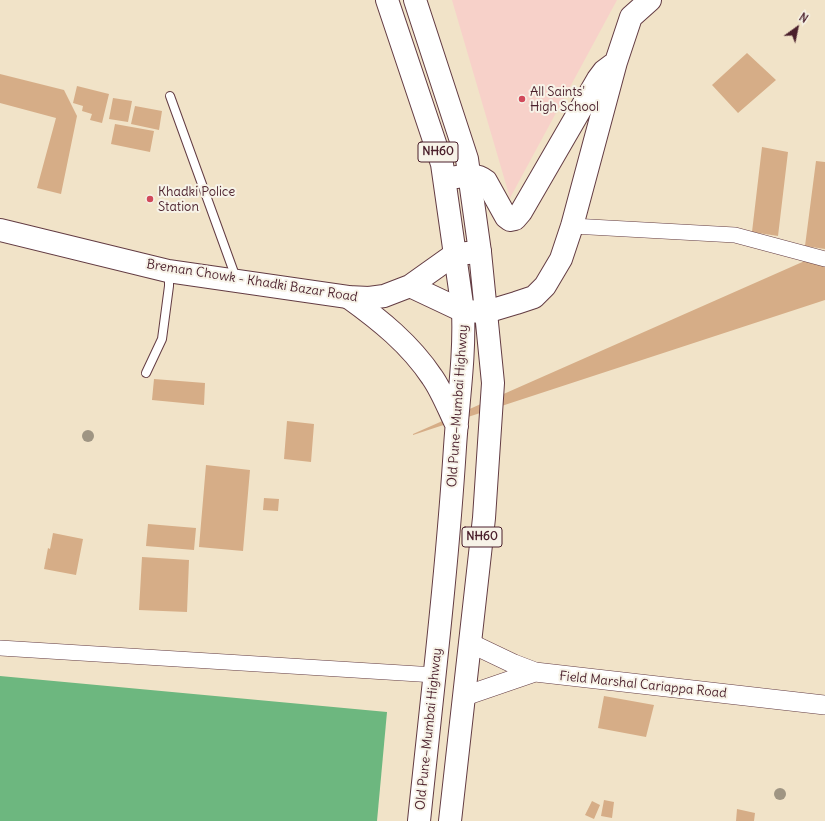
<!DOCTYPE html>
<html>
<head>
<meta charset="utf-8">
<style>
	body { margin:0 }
	#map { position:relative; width:825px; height:821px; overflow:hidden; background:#f1e3c8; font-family:Delius,sans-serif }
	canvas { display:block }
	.north { position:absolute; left:777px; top:8px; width:40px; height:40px; -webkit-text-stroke:3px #f7f3e8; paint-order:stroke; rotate:33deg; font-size:11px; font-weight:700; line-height:16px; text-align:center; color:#4a1f2b }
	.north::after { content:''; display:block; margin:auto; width:14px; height:18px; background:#4a1f2b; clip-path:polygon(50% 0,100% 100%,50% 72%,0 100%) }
</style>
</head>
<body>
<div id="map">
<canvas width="825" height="821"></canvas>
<div class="north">N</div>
</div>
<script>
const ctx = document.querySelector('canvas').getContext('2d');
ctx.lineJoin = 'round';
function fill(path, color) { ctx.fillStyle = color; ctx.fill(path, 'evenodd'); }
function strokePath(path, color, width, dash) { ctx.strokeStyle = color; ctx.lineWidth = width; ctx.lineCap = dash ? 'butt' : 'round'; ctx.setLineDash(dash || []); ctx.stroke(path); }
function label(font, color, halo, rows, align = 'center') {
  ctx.font = font + ' Delius,sans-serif'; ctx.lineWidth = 4; ctx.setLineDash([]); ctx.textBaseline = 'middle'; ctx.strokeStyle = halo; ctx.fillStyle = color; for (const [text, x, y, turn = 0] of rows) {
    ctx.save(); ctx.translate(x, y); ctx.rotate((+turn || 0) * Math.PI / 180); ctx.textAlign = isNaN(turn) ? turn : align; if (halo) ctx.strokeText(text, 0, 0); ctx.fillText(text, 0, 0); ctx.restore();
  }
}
fill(new Path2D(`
	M452,0H617L510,198Z`), '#f7d1c9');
fill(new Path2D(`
	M0,676L387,712L377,821H0Z`), '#6db77f');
fill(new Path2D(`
	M747,53L776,80L738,113L712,85Z
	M0,74L64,90L77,116L61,194L37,188L56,118L0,103Z
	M77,86L109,94L102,123L90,120L92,114L82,111L83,106L73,103Z
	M113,98L132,101L128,122L109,119Z
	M135,106L162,111L159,130L131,124Z
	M115,124L154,131L150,152L111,144Z
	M762,147L788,152L778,236L752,232Z
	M816,161L825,162V249L805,246Z
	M825,252V300L413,435V434Z
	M154,379L205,383L204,405L152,400Z
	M287,421L314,424L311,462L284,459Z
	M206,465L250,470L243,551L199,547Z
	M264,498L279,499L278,511L263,510Z
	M148,524L196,528L194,550L146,546Z
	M53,533L83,539L76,575L44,569L48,548L50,549Z
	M142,557L189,560L187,612L139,610Z
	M604,696L654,705L646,737L598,728Z
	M604,800L614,802L612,818L601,816Z
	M592,801L600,805L594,819L585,815Z
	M737,809L755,813L754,821H736Z`), '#d6ad87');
const service = new Path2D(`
	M170,96L236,278
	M146,373L162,339L169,286V272`);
const minor = new Path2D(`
	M572,226L735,235L825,259
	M0,648L435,675`);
const tertiary = new Path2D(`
	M470,643L514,664L535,672
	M465,696L535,672L825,705`);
const primary = new Path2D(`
	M445,179C458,177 475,171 486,181L506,217L510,220L515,219L521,212L598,79L604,71L612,65
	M0,230L168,271L348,297L369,298L384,296L410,286L455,254L480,252
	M410,286L463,311L486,312L516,303L534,297L545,286L561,259L572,226L616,62L631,17L650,0`);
const trunk = new Path2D(`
	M387,0L442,164L463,311C465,357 458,401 455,447C447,572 432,696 419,821
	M415,0L467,159L480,252L493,383L484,518L450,821
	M348,297C380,320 410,344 432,377C442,391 449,410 457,426`);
strokePath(service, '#633c43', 10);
strokePath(minor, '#633c43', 16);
strokePath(tertiary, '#633c43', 20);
strokePath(primary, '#633c43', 24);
strokePath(trunk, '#633c43', 24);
strokePath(service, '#fff', 8);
strokePath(minor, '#fff', 15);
strokePath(tertiary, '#fff', 19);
strokePath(primary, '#fff', 22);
strokePath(trunk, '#fff', 22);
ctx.fillStyle = '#9f9583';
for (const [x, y] of [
	[88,436],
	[780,794]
]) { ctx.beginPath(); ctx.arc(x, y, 6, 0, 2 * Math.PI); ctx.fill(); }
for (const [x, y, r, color] of [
	[522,99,4,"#d1495b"],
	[150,199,4,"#d1495b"]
]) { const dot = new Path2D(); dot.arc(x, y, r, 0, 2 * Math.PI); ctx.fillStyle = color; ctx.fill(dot); strokePath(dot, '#f7f3e8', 1.5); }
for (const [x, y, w] of [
	[438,152,40],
	[482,537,40]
]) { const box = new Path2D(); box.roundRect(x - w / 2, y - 10, w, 20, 3); ctx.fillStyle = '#f7f3e8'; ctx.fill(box); strokePath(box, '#4a1f2b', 1); }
label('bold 12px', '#4a1f2b', null, [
	["NH60",438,152],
	["NH60",482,537]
]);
label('13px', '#4a1f2b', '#f7f3e8', [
	["All Saints'",530,92],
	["High School",530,107],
	["Khadki Police",158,192],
	["Station",158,207]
], 'left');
label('13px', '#4a1f2b', '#f7f3e8', [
	["Breman Chowk - Khadki Bazar Road",252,281,9],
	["Old Pune–Mumbai Highway",458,406,-86],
	["Field Marshal Cariappa Road",643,685,6],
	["Old Pune–Mumbai Highway",429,729,-84]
]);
</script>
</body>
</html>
